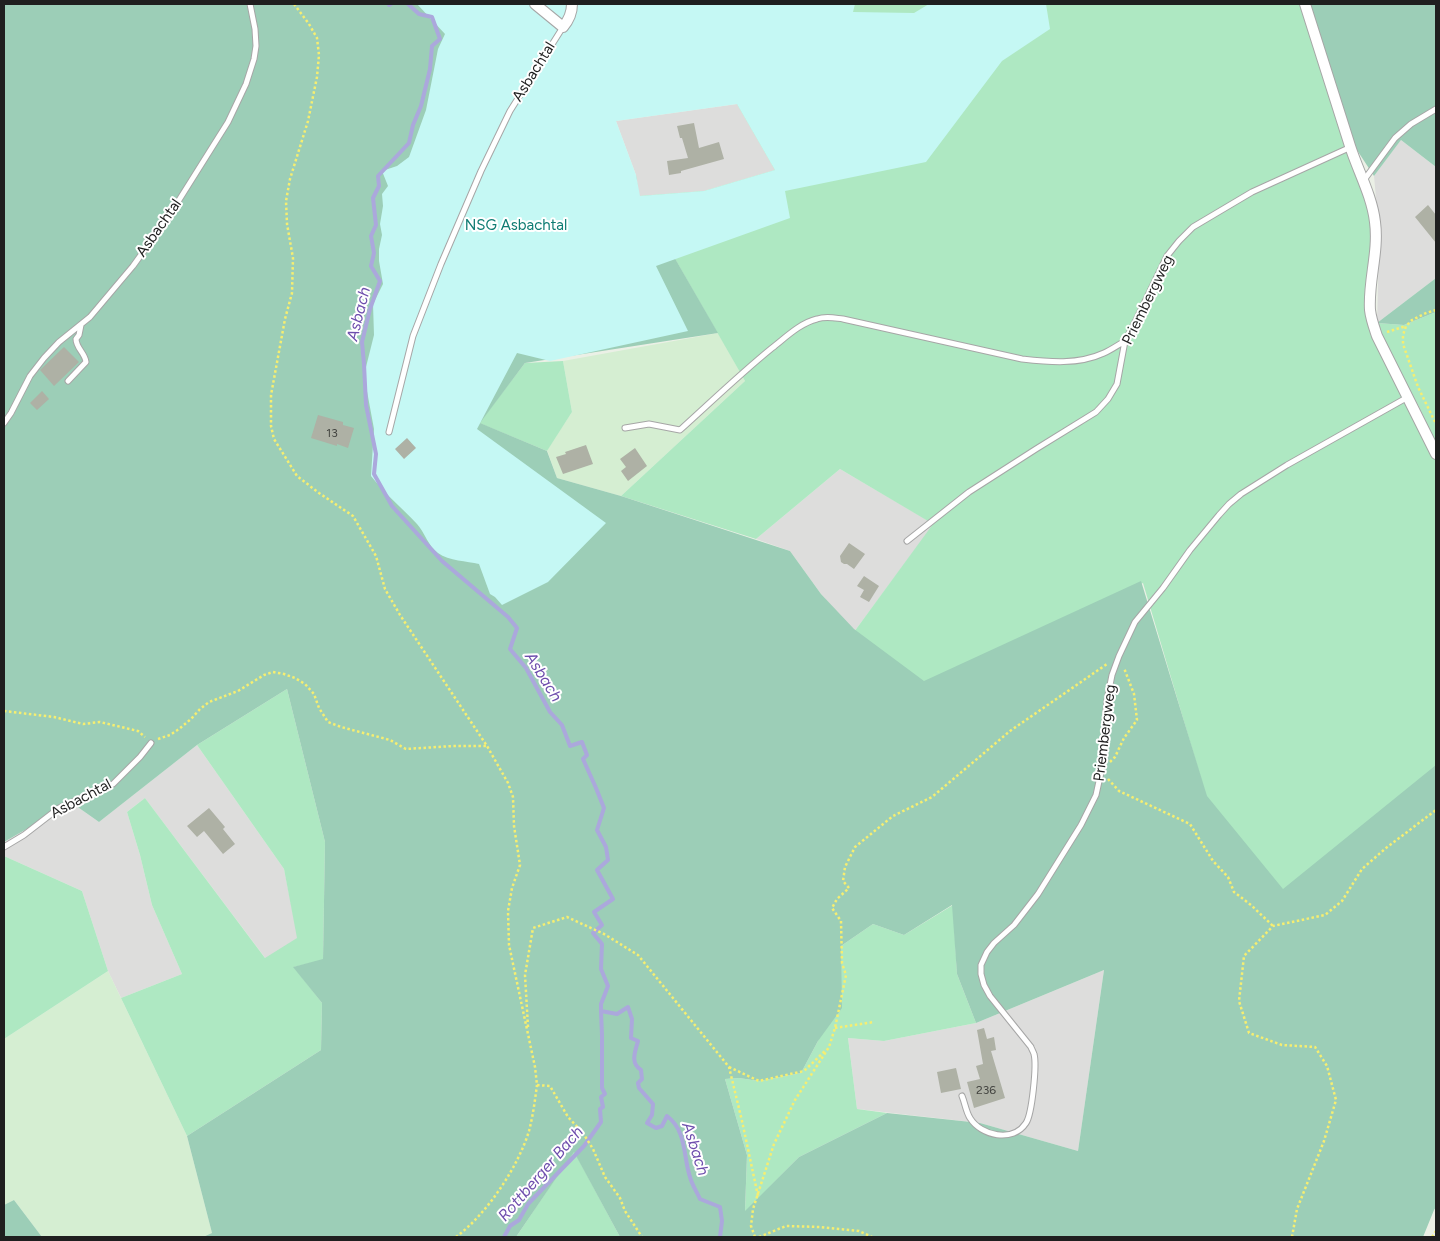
<!DOCTYPE html>
<html>
<head>
<meta charset="utf-8">
<style>
	body { margin:0 }
	#map { position:relative; width:1440px; height:1241px; overflow:hidden; background:#ebf0e6; font-family:Figtree,sans-serif }
	canvas { display:block }
	.frame { position:absolute; inset:0; border:5px solid #1f1f1f; pointer-events:none }
</style>
</head>
<body>
<div id="map">
<canvas width="1440" height="1241"></canvas>
<div class="frame"></div>
</div>
<script>
const ctx = document.querySelector('canvas').getContext('2d');
ctx.lineJoin = 'round';
function fill(path, color) { ctx.fillStyle = color; ctx.fill(path, 'evenodd'); }
function strokePath(path, color, width, dash) { ctx.strokeStyle = color; ctx.lineWidth = width; ctx.lineCap = dash ? 'butt' : 'round'; ctx.setLineDash(dash || []); ctx.stroke(path); }
function label(font, color, halo, rows, align = 'center') {
  ctx.font = font + ' Figtree,sans-serif'; ctx.lineWidth = 4; ctx.setLineDash([]); ctx.textBaseline = 'middle'; ctx.strokeStyle = halo; ctx.fillStyle = color; for (const [text, x, y, turn = 0] of rows) {
    ctx.save(); ctx.translate(x, y); ctx.rotate((+turn || 0) * Math.PI / 180); ctx.textAlign = isNaN(turn) ? turn : align; if (halo) ctx.strokeText(text, 0, 0); ctx.fillText(text, 0, 0); ctx.restore();
  }
}
fill(new Path2D(`
	M737,104L775,170L704,191L639,196L636,175L616,121Z
	M1401,140L1436,167V278L1377,323L1379,246L1378,219L1374,176Z
	M840,469L934,524L854,632L821,594L790,551L756,539Z
	M197,745L284,869L298,938L266,959L145,798L127,812L140,855L152,905L182,974L121,998L108,971L82,891L4,856V842L72,803L99,822Z
	M1104,970L1078,1151L980,1123L857,1109L848,1038L884,1041L976,1023Z`), '#dddddc');
fill(new Path2D(`
	M718,333L745,381L621,496L557,478L547,450L572,412L563,361Z
	M108,971L187,1136L212,1233L203,1237H42L14,1200L4,1205V1039Z`), '#d5eed2');
fill(new Path2D(`
	M658,4H1300L1307,27L1373,222L1368,291L1377,323L1404,325L1436,312V443L1418,405L1378,338L1401,390L1436,460V768L1284,892L1207,799L1143,583L925,684L854,632L933,524L840,469L756,539L621,496L745,381L639,196L704,191L775,170L737,104Z
	M563,361L572,412L547,451L479,423L525,363Z
	M287,689L325,842L323,960L294,967L322,1003L321,1050L187,1136L121,998L182,974L152,905L140,855L127,812L145,798L265,958L297,938L284,869L197,745Z
	M4,856L82,891L108,971L4,1039Z
	M953,905L957,974L976,1023L884,1041L848,1038L857,1109L887,1113L799,1157L745,1212L747,1155L725,1079L739,1078L759,1081L801,1073L818,1041L840,952L841,946L873,924L904,935Z
	M574,1151L620,1237H516Z`), '#aee8c2');
fill(new Path2D(`
	M4,4H426L453,30L515,288L636,175L639,196L718,333L525,363L480,423L547,451L557,478L621,496L790,551L821,594L854,629L924,681L1141,581L1207,796L1283,889L1436,765V1207L1434,1210L1423,1237H620L574,1152L516,1237H203L212,1233L187,1136L321,1050L322,1003L293,967L323,959L325,842L287,689L197,745L99,822L72,803L4,842ZM952,905L957,974L976,1023L1104,970L1078,1151L980,1123L887,1113L799,1157L745,1211L747,1155L725,1079L739,1078L759,1081L801,1073L818,1041L842,1008L841,946L873,924L904,935Z
	M1309,4H1436V167L1401,140L1374,176L1353,144Z
	M1436,278V312L1404,325L1377,323Z
	M14,1200L42,1237H4V1205Z`), '#9cceb7');
fill(new Path2D(`
	M417,4H855L853,12L914,13L929,4H1046L1050,29L1002,61L926,162L785,191L790,218L656,266L688,331L550,361L517,353L477,429L606,523L548,582L502,605L495,597L490,594L479,564C467,561 449,561 438,553C428,546 425,533 417,524C402,508 385,494 371,476L374,429L364,375L374,335L373,304L383,284L379,261V249L382,235L380,224L383,206L382,194L388,186L382,171L397,166L409,157L426,110L438,49L445,34ZM737,104L775,170L704,191L640,196L636,175L616,121Z`), '#c5f8f4');
strokePath(new Path2D(`
	M389,4V5L391,4
	M408,4L419,14L432,17L440,39L432,46L430,69L421,106L413,125L409,143L378,176L379,186L373,198L376,225L371,236L374,253L371,266L380,281L370,309L362,342L364,364L366,405L376,454L374,474L392,506L442,561L508,617L517,628L510,649L526,668L550,712L562,725L570,746L582,742L587,755L583,759L596,788L604,808L597,830L606,847L608,860L597,870L613,899L594,912L602,925L593,933L602,944L601,969L608,986L601,1004V1011L617,1014L628,1007L632,1019L631,1038L638,1041C635,1052 630,1063 641,1070L642,1079L638,1083L639,1088L653,1104L652,1115L647,1123L656,1128L662,1126L667,1116C687,1131 683,1156 690,1177C692,1185 697,1192 700,1199L720,1207L722,1221L720,1237
	M504,1237L510,1226L519,1220L528,1204L584,1146L601,1122L600,1109L603,1107L601,1097L605,1094L602,1088V1035L601,1011`), '#aba8dc', 4);
fill(new Path2D(`
	M694,123L699,148L719,142L724,159L681,171V173L669,175L667,161L688,158L682,138H680L677,126Z
	M1428,205L1436,215V243L1415,217Z
	M64,347L79,362L54,386L40,370Z
	M42,391L49,399L37,410L30,403Z
	M318,415L343,422V425L354,428L348,448L337,444V446L311,438Z
	M407,438L416,448L404,459L395,449Z
	M586,445L593,464L563,474L556,457L566,454L565,452Z
	M635,448L647,466L628,481L621,471L626,467L620,459Z
	M849,543L865,554L854,569L847,564H844L841,562L840,556Z
	M864,576L879,586L869,602L860,597L864,590L857,586Z
	M209,808L225,827L223,829L235,844L223,854L204,831L197,837L187,826Z
	M984,1028L987,1039L994,1037L996,1050L991,1051L1005,1098L974,1108L967,1082L980,1079L976,1066L983,1064L977,1030Z
	M956,1068L961,1089L941,1093L937,1072Z`), '#aeb1a5');
const service = new Path2D(`
	M1364,180L1395,138L1411,124L1436,109
	M68,381L86,362C85,353 76,348 76,339L79,335L81,325
	M4,423L11,413L30,376L44,358L59,342L90,317L133,266L169,216L228,122L246,84L254,59L256,46L255,29L250,4
	M625,428L649,424L680,430C711,402 740,374 772,348C785,338 800,323 817,319C826,316 834,318 843,319L1022,359C1049,362 1078,365 1104,353C1111,350 1118,345 1125,341
	M389,432L413,336L441,264L481,171L510,111L563,27
	M907,541L969,492L1036,449L1096,412L1108,399L1117,384L1125,341L1136,320L1167,256L1179,241L1193,227L1252,192L1351,147
	M4,847L24,835L59,808L113,784L140,757L151,743
	M962,1096C965,1103 966,1112 970,1118C981,1136 1013,1143 1026,1123C1032,1114 1037,1065 1034,1054C1034,1053 1031,1048 1031,1047L990,996L984,985L981,974V965L987,952L994,943L1014,925L1038,894L1081,825L1096,795L1101,772L1107,700L1112,675L1119,656L1135,622L1163,588L1190,550L1219,515L1229,504L1241,494L1287,465L1408,397`);
const minor = new Path2D(`
	M535,4L563,27C569,20 572,13 572,4
	M1305,4C1320,51 1335,99 1350,146C1358,171 1372,196 1375,222C1379,252 1368,281 1370,310C1371,319 1374,327 1377,336L1436,454`);
strokePath(service, '#a6a6a6', 7);
strokePath(minor, '#a6a6a6', 12);
strokePath(new Path2D(`
	M294,4L309,24L317,38L319,55L317,77L308,121L290,179L286,201L287,224L293,258L292,293L285,319L271,395V426L274,439L297,476L319,493L353,516L376,556L385,589L400,615L487,746L508,783L513,797L514,826L520,865L512,888L508,911L509,945L535,1067L537,1085L550,1086L568,1117L583,1133L593,1149L605,1177L620,1198L625,1211L642,1237
	M1436,310L1426,313L1412,320L1406,326L1403,335V344L1418,387L1436,424
	M1387,332L1406,326
	M4,711L54,717L83,724L100,722L138,731L145,737
	M158,739L170,735L179,729L191,719L200,709L209,702L238,691L264,675L273,672L284,674L295,678L305,684L314,694L319,708L328,722L341,727L390,740L406,749L453,746H487
	M1110,762L1115,757L1124,738L1137,720L1134,694L1124,668
	M1108,779L1119,791L1190,824L1213,861L1228,877L1234,892L1251,905L1273,926
	M528,1027L525,975L533,928L567,917L604,934L638,955L729,1067L742,1121L758,1196
	M835,1028L874,1022
	M729,1067L759,1081L804,1071L826,1050
	M456,1237C487,1214 518,1167 529,1131C533,1116 535,1100 537,1085
	M755,1237L751,1226L753,1209L774,1144L795,1100L829,1047L835,1028L846,975L842,963L841,921L832,908L837,899L849,888L843,881L845,867L855,847L893,816L932,797L1010,731L1107,664
	M759,1237L786,1226L820,1227L859,1231L872,1237
	M1292,1237L1297,1209L1324,1141L1336,1100L1327,1066L1315,1047L1282,1045L1249,1033L1239,1001L1244,956L1273,926L1325,915L1342,901L1362,869L1386,848L1436,810
	M1432,1237L1436,1231`), '#f6ee71', 2.5, [2.5, 2.5]);
strokePath(service, '#fff', 5);
strokePath(minor, '#fff', 10);
label('12px', '#434440', null, [
	["13",332,433],
	["236",986,1090]
]);
label('15px', '#1f1f1f', '#fff', [
	["Asbachtal",534,72,-58],
	["Asbachtal",159,228,-55],
	["Priembergweg",1148,300,-64],
	["Priembergweg",1105,733,-83],
	["Asbachtal",81,799,-28]
]);
label('15px', '#0f7c73', '#fff', [
	["NSG Asbachtal",516,226]
]);
label('italic 16px', '#6e4ead', '#fff', [
	["Asbach",359,314,-76],
	["Asbach",543,677,58],
	["Asbach",695,1149,72],
	["Rottberger Bach",541,1174,-49]
]);
</script>
</body>
</html>
